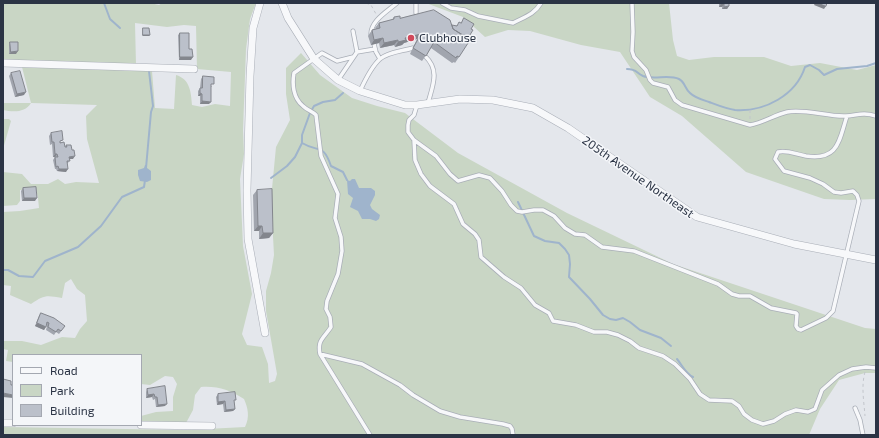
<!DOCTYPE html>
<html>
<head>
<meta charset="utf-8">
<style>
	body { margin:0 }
	#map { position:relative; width:879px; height:438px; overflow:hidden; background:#e4e7ec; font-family:"Exo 2",sans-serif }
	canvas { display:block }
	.frame { position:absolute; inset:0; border:4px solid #2b3445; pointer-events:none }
	.legend { position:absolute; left:12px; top:354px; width:130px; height:72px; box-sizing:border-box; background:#f4f6f9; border:1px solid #a4a8b1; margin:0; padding:5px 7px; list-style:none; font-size:12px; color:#2b3445 }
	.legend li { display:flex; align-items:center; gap:8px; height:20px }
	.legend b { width:20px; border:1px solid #a4a8b1 }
</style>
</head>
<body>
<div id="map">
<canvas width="879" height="438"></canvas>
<div class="frame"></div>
<ul class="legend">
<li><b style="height:5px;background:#f7f8fa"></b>Road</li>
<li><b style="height:11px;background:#c9d6c5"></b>Park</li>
<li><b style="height:11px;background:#bbc0ca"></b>Building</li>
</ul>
</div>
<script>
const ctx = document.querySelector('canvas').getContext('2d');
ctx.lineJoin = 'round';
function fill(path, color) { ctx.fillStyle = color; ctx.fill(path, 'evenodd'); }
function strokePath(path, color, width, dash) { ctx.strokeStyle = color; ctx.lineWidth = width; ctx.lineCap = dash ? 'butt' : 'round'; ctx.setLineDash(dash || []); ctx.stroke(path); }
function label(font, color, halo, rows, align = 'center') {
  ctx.font = font + ' "Exo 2",sans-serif'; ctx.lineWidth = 3; ctx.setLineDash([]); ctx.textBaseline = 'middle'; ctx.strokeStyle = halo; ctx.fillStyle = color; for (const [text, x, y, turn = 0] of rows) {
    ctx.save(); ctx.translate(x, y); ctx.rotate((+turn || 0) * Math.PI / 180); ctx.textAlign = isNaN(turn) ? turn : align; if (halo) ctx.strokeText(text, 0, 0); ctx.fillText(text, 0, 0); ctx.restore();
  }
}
fill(new Path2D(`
	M3,3H150L159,5L162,3H256L250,19L246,49L243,130L244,154L240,179L243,246L252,294L242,334L247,345L262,347L268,364L269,383L275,381L277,374L266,311V291L271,273L274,255L271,199L276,147L290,120L286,94V68L301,53L320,75L352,98L377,106L405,113L458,153L567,213L673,264L865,328L876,329V373H865L839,380L820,409L809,435H3V427L187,430L245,427C250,417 248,408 244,399C229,390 219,386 201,387L195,395L193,410L186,423L141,422V416L156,412L173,411V397L177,384L173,377L165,376L150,385L141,384V355H13V362L6,361L8,350L3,349V341H22L41,345L62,337L75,338L80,329L87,321L85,295L77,289L71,279L65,283L62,298C46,295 44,295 31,304L10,295L11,286L3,285V212L20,211L39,208L38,198L36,189L20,190V201L17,205L3,206V172L22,174L31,184H48L58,179L65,184L76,182L99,183L87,139L86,116L97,105L31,103C25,113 13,112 3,110V103H31L22,67L152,71L155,108L174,109L176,75C190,79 191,92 192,105L202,107L215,104L230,106L231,72L197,69L196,26L184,25L167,27L135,23L136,65L3,61Z
	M426,3H669L673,40L677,56L689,60L714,57H764L791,66L820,63L857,70L876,65V199L850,200L824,199L746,172L682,116L650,97L620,52L581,45L530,31L508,30L485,37L463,17Z
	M3,119H9L11,121L3,149Z`), '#c9d6c5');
fill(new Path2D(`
	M145,165H147V168L151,171V180L147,182L140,181L138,175V170L144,168Z
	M352,179H355L359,188H371L375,191V195L370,205L372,209L380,215L379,219L376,221L370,219H362L358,211L350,207L353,198L348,194L347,180L350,181Z`), '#9fb4cc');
strokePath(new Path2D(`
	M104,3L110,19L120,28
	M627,69C637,69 636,73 643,76C654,80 669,74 679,79C685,82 685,89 690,93C695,98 703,100 709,102C717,105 727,109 735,110C765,112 796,95 805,67L810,65L819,70L824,75L837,69L867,66L876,63
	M302,143C319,153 323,143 331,166L343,172L347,180
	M146,168L151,112L153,106L149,71
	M271,178L287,166L295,157L302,143V135L310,113L314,106L323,102L335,100L343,93
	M518,202L534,236L545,241L559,243L565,249L569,255L570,264L569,277L590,299L603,315L610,319L616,320L623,318L630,322L640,330L661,338L671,346
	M3,270H8L19,276L33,277L45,261L78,247L101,226L122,197L144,187L145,180
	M677,359C682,365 686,374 693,377`), '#9fb4cc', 2);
const lane = new Path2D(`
	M416,3V13
	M442,3L451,8L465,10L478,16L513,23C524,17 534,15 541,3
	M632,3L633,32L632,51L634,57L646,70L650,80L653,83L668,87L675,100L682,105L750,125C763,123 774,115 787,112C803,108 828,117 846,116C858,115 863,112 876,116
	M371,35C370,21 388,11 397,3
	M374,44L376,52L380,59
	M357,52L375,49
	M425,56C440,70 433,85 428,103
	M353,57L337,61L322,53L294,73C292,84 293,98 303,106C307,110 312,111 316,115L321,156L338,194L335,218L341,237L342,251L338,274L327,301L326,309L330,317L331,327C324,338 317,340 320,354L370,435
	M338,80L357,52L353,31
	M360,91C365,80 371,67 380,59C388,52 403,51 413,48
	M417,105L414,115L409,120L408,125V132L414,140L415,160L421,174L430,186L454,204L463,224L475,234L479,240L481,257L504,277L521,288L535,305L549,313L553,321L576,325L594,332H607L618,335L630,341L639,348L663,356L675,364L690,379L700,394L709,400L732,401L739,406L744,414L752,420L763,424L774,421L785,414L796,410L808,412L815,409L822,390L839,375L852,369L866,367L876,368
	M414,140L436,156L450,174L458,181L479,175L490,178L502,191L511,205L517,211L522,212L534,210H543L554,216L565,228L575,234L585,235L602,247L634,251L718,284L732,294L739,296H750L771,308L796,313L797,314L796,326L798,329L801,330L826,318L833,311L859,201L857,195L853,191L841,193L834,192L823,184L810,178L784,171L775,159L778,152C788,150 795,154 806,156C839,161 839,140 847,116
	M320,354L362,364L400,385L413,395L440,411L460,417L503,424L510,426L512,429L513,435
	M855,408L860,420L863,435`);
const street = new Path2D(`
	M260,3L253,28L250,76L247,190L248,239L265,333
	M282,3L288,18L314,59L338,80L360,91L405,105H417L460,99L493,100L533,108L568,128L697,217L794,244L876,260
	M3,63L194,69
	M3,423H13
	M141,425L212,426`);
strokePath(lane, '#a9aeb7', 5);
strokePath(street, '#a9aeb7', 8);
strokePath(new Path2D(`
	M366,3L371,5L376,14
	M750,119V107
	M865,372C861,386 864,402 865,416`), '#c2c5cb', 1, [3, 3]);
strokePath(lane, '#f7f8fa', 3.5);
strokePath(street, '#f7f8fa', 7);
fill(new Path2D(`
	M719,3H729V6L727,9H722V7H719Z
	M394,17L456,26L461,23L464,18L471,29L459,57L455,63L454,62L452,63L431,48L422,61L410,54L417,39L404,43L402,45L395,47L394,45L380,48L379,43L371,45L368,36L372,30L376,29L375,28L379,23L392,20Z
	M180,33L189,49L191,60H179L178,35Z
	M10,42L16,54H9V45Z
	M11,73L24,95L15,97L9,76Z
	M203,76L212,87H211L209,104H200V96H198V91L200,88L201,79Z
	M51,133L65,147L66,145L73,159H70L68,163H67L66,172L57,171L56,169H55L53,160L55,157H53L52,144L50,145L49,136Z
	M23,188L35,201H22L21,191Z
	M257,190L273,233L269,238L259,239V231H254L253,195Z
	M41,313L65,326L59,334L56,332L54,335L46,330L47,326L46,325L44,330L35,326L39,316Z
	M165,386V406L156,407L155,399L153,400L152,397L146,398V392L147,389Z
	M218,394L234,402L235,409L233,411L224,412L223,404L217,405L216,397Z`), '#a1a5ae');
fill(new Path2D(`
	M815,3H818L826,6L824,9L814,5Z
	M721,4H724L722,7H719Z
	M729,6L727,9H722L724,7Z
	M421,34L417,39L404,43L402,45L395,47L398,42L405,38Z
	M143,35H150L149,36H142Z
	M383,38L379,43L371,45L374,40Z
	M398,40L394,45L380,48L384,43Z
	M18,51L16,54H9L11,52Z
	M180,57H193L191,60H179Z
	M26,92L24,95L15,97L17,94Z
	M200,93L202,94L200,96H198Z
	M202,101L211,102L209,104H200Z
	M55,154H57L55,157H53Z
	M75,156L73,159H68L69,157Z
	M59,169H68L66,172L57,171Z
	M24,198H37L35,201H22Z
	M258,226H262L259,231H254Z
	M263,233H273L269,238L259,239Z
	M37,323L46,327L44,330L35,326Z
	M3,393L13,395V398L3,397Z
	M154,394L152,397L146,398L148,395Z
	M225,401L223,404L217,405L218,402Z
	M167,404L165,406L156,407L158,405Z
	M235,409L233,411L224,412L226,410Z`), '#83868d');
const building = new Path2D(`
	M721,3H729V6L724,7V4H721Z
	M818,3H827L826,6Z
	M434,10L450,20L453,29L470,40L459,57L457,56L456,58L434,42L426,56L413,48L421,34L405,38L406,40L398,42V40L384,43L383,38L374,40L372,30L380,28L379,23L394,19V17L400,16V18Z
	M464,18L474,24L471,29L473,30L468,38L453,29L452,25L457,26L459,22L461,23Z
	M143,28H149L150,35H143Z
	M180,33H189V49H192L193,57H180Z
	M10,42H18V51L11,52Z
	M20,71L26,92L17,94L11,73Z
	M203,76L214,77V84H211V102L202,101V94L200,93V88H202Z
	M62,131L63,140L60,141V143L64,142L65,147H67L66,145H71L72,150H74L75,156L69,157L70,161H67L68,169H59L58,166L56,167L55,157H58L57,154H55L54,142H52L51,133Z
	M36,187L37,198H24L23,188Z
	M272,189L273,233H263L262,226H258L257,190Z
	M41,313L54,318L65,326L61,331L58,329L56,332L48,327L49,323L47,322L46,327L37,323Z
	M3,379L11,381V385H12L13,382V395L3,393Z
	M165,386L167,404L158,405L157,397H155L154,394L148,395L147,389Z
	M235,392L236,400H234L235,409L226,410L225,401L218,402V394Z`);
fill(building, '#bbc0ca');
strokePath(building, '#83868d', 1);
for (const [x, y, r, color] of [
	[411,38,4,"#d1495b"]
]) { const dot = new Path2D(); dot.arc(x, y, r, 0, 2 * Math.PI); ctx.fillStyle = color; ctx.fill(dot); strokePath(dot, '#f4f6f9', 1.5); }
label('12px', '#2b3445', '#f4f6f9', [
	["Clubhouse",419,38]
], 'left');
label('12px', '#2b3445', '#f4f6f9', [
	["205th Avenue Northeast",638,177,35]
]);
</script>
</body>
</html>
